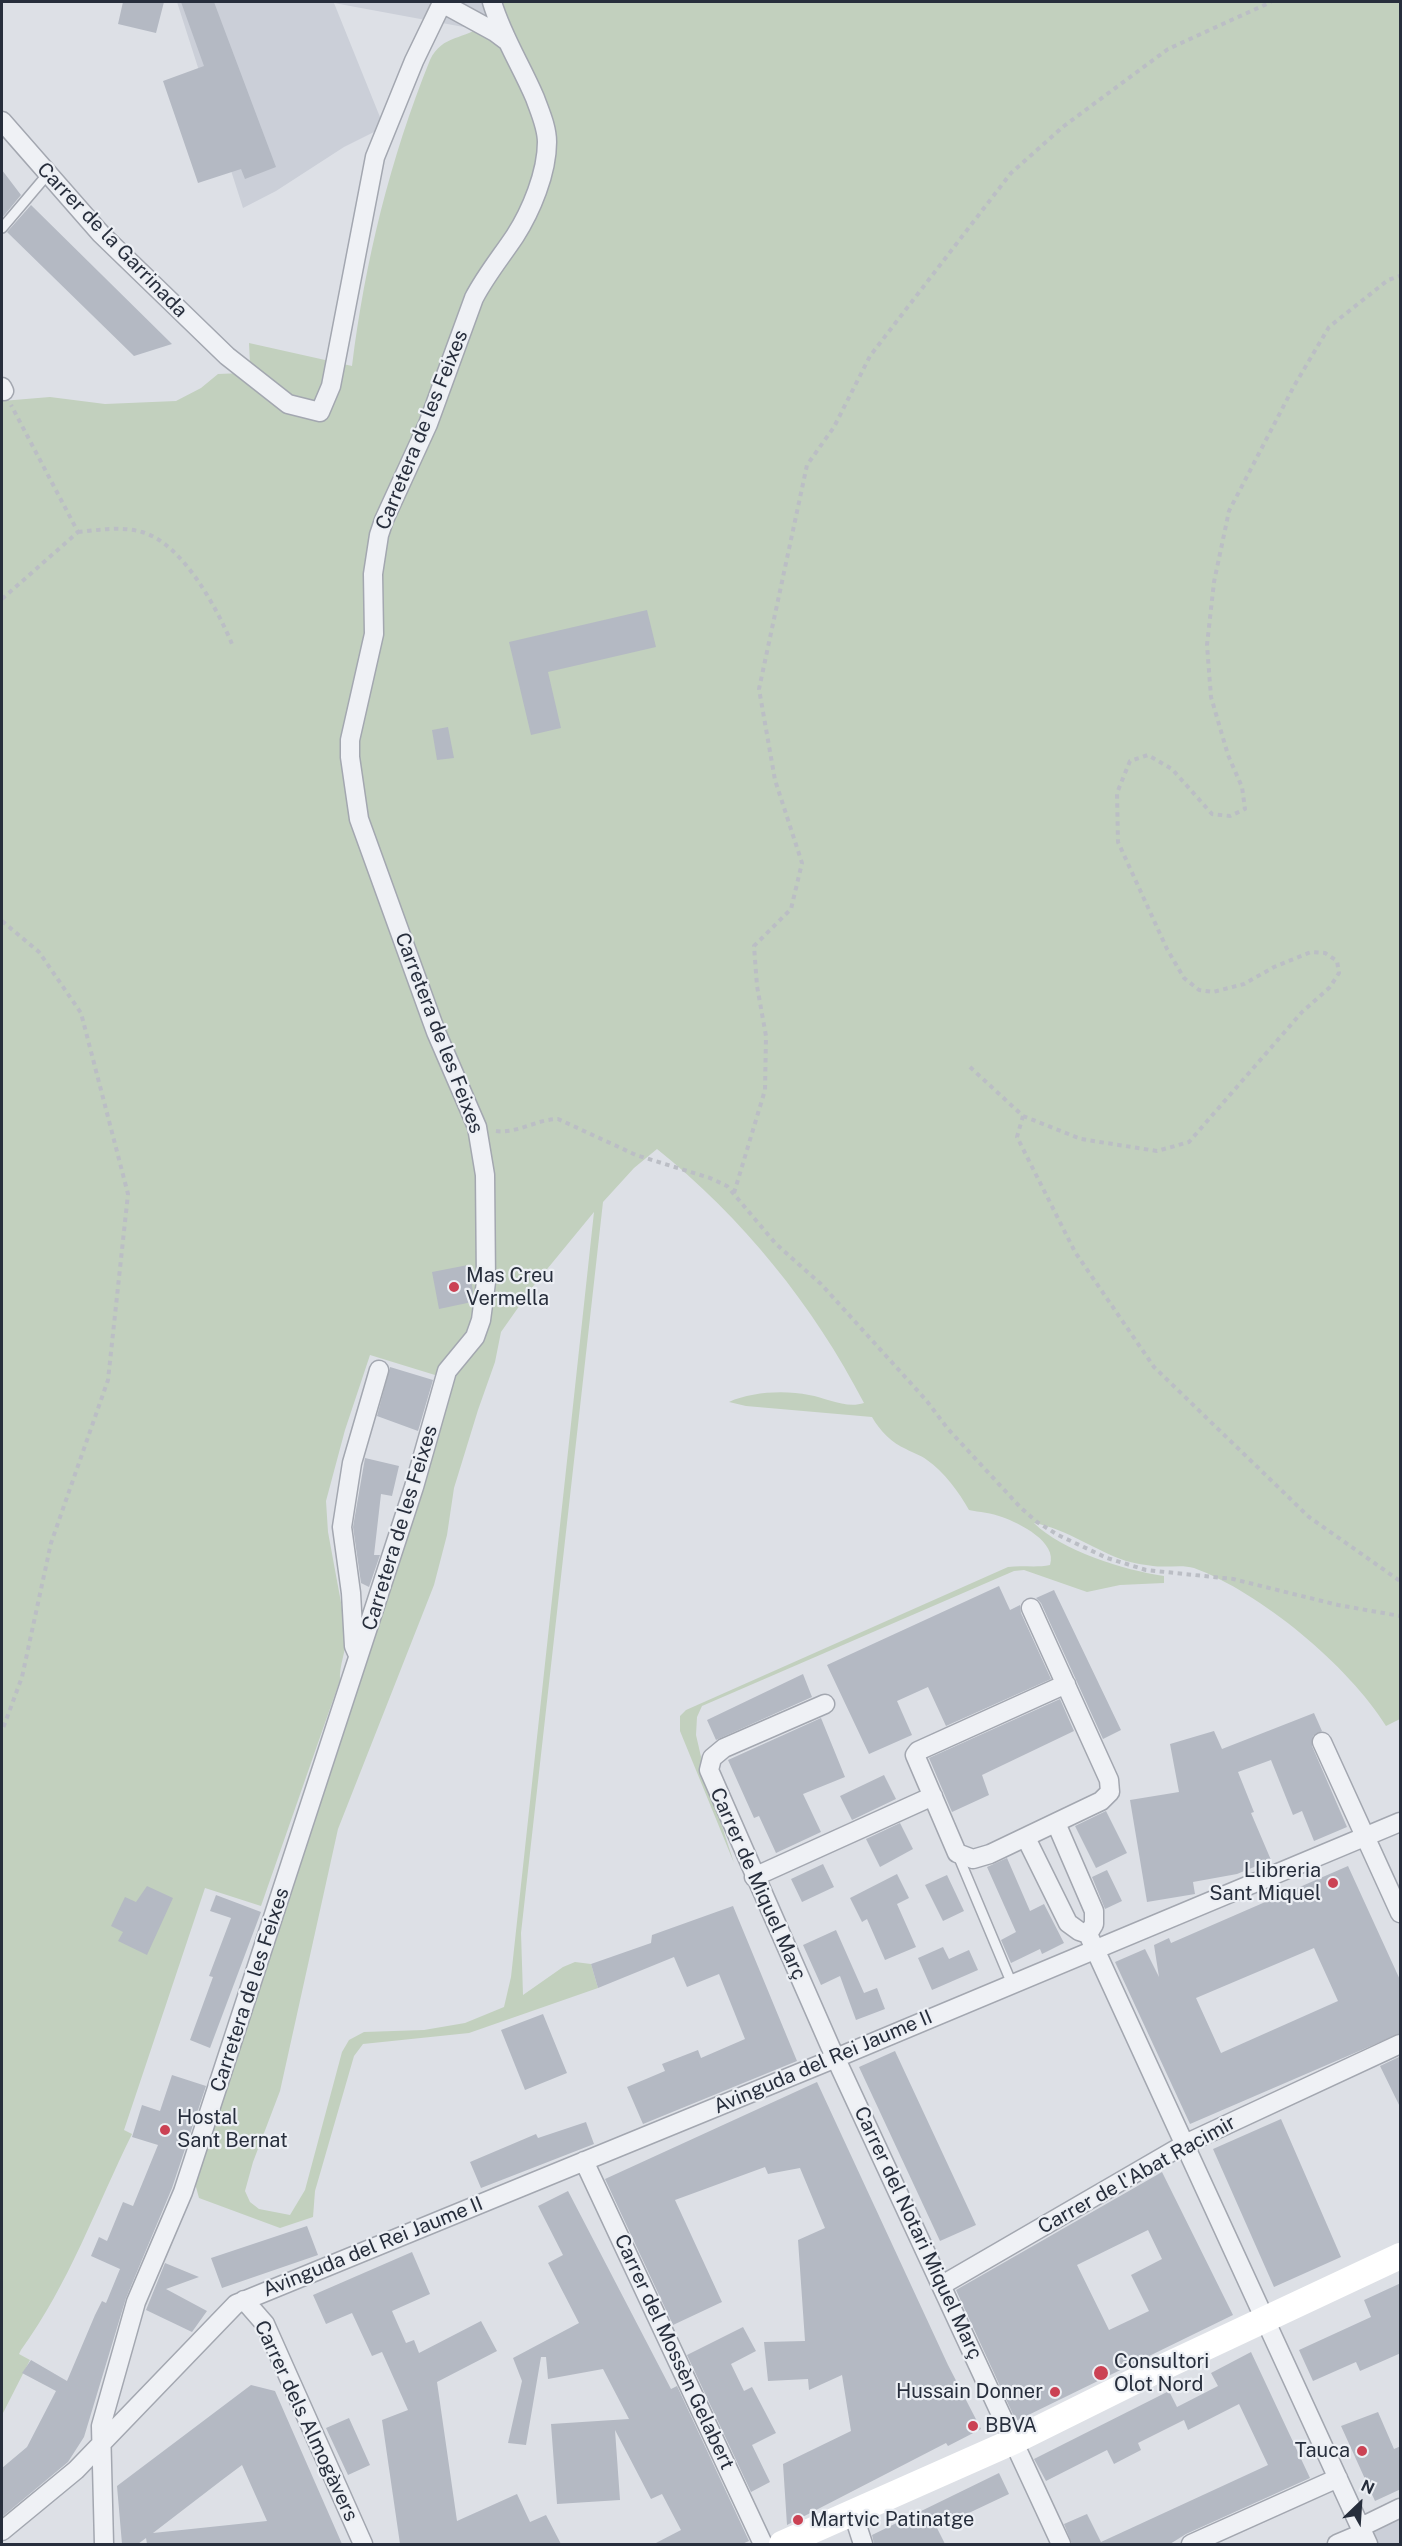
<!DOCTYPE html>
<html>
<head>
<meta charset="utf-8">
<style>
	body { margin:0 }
	#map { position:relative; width:1402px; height:2546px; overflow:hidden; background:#dde0e6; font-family:"Public Sans",sans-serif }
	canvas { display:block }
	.frame { position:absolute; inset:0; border:3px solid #272e3c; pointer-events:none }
	.north { position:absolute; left:1330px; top:2474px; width:60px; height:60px; -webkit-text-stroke:4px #eceff4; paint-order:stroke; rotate:25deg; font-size:16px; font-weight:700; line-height:24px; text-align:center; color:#272e3c }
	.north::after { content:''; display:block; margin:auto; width:21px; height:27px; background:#272e3c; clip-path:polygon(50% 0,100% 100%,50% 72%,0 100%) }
</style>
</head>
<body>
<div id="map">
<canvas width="1402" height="2546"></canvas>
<div class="frame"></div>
<div class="north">N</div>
</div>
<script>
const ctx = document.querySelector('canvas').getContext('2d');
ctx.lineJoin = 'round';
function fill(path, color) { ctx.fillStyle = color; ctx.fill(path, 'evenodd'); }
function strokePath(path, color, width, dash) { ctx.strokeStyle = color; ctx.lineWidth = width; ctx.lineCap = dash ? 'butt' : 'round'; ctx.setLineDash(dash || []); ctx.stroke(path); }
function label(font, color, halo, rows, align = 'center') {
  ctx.font = font + ' "Public Sans",sans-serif'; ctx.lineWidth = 4.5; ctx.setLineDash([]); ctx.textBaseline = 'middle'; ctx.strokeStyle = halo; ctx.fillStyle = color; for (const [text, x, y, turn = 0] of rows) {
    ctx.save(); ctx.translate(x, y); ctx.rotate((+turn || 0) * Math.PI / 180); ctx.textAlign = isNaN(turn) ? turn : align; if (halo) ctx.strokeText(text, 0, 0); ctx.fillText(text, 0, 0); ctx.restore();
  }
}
fill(new Path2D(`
	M177,2H501V6L469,28L334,3L384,127L344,147L276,191L243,208Z
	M1400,2518V2544H1347Z`), '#cbcfd8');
fill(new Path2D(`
	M501,2H1400V1719L1386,1726C1349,1666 1260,1592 1194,1568C1182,1564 1166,1568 1153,1566C1144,1565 1134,1563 1126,1561C1094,1550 1067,1529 1034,1523C1062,1551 1124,1570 1164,1576V1583L1120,1585L1087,1592L1024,1570L1014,1571L702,1706L697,1717L696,1735L705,1774L734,1863L680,1731V1716L686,1710L1008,1567C1022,1565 1036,1568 1050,1565C1058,1542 1019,1523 1002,1517C992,1513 979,1512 969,1510C959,1492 944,1472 927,1460C921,1455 913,1453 906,1449C892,1443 880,1431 872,1417L746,1406L729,1402C751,1392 784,1390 809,1395C827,1398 846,1409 864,1403C814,1306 742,1217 657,1149L634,1168L603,1202L521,1933L523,1995L563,1967L575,1962L591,1964L598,1988L469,2033L363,2044L354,2056L315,2191L313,2217L280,2228L199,2198L193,2176L448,1379L370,1355L345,1430L326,1501L328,1532L347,1635C346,1651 339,1666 340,1680L261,1906L205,1888L124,2130L132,2134C96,2207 69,2284 21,2350L19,2354L30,2360L2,2415V401L50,397L105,404L176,401L201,388L218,374L242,373L250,364L249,343L352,366C365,261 390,159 430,60C442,34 466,40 484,24C490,18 495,9 501,2ZM594,1212L511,1977L504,2007L465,2023L424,2030L364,2032L349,2040L342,2052L305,2190L290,2215L259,2209L250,2202L245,2191L253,2162L280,2091L338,1829L434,1585L447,1535L454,1488L478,1410L495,1362L501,1332L534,1285Z`), '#c2d0be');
fill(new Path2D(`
	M123,2H164L156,33L118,24Z
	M181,2H214L276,167L245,179L241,169L198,183L163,81L204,66Z
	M2,170L21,195L2,218Z
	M31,205L172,344L134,356L7,232Z
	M647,610L656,647L548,672L561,728L531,735L509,642Z
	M448,727L454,758L437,760L432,730Z
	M468,1265L473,1291L472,1302L439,1309L432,1272Z
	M390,1367L433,1380L418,1431L377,1416Z
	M365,1458L399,1466L392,1496L381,1494L374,1555H380L369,1587L361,1583L353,1527Z
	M999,1586L1010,1610L1020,1605L1021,1613L1051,1679L946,1726L928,1687L897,1701L912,1735L869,1754L827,1665Z
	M1054,1590L1121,1730L1103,1739L1041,1603L1036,1598Z
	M803,1674L812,1697L716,1740L707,1720Z
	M1060,1699L1074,1731L982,1775L989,1795L952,1812L929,1758Z
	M1314,1713L1322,1731L1313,1736L1312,1746L1347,1827L1314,1841L1302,1811L1293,1815L1271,1760L1238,1772L1254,1812L1251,1813L1271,1860L1237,1874L1193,1882L1195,1894L1147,1902L1130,1800L1179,1792L1170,1744L1214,1731L1222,1749Z
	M821,1718L845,1777L803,1794L821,1832L776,1853L759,1816L754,1818L728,1760Z
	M884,1775L896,1799L852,1820L840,1796Z
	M1106,1811L1127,1853L1096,1868L1075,1826Z
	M900,1823L913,1849L880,1867L866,1839Z
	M1007,1858L1030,1911L1044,1904L1064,1943L1042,1954L1040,1949L1011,1963L1001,1940L1016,1932L987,1867Z
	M823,1864L834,1887L802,1902L791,1879Z
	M1348,1866L1401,1982V2033L1190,2124L1115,1962L1145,1949L1159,1977L1154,1945L1169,1938L1171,1943ZM1314,1948L1338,2001L1221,2053L1196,1998Z
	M1107,1870L1122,1901L1105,1909L1092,1877Z
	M897,1874L909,1898L897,1904L916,1947L885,1960L867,1919L862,1922L850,1898Z
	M947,1875L964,1911L943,1921L925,1885Z
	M147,1886L173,1898L147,1955L118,1941L123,1932L111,1926L125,1897L136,1902Z
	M216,1895L261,1912L210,2048L190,2040L213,1977L209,1976L231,1918L210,1911Z
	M733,1906L797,2061L643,2124L627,2087L665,2071L662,2064L698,2050L701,2058L745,2039L719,1974L687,1987L674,1957L598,1988L591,1964L651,1943L652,1935Z
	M836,1930L864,1993L877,1988L885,2009L856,2020L840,1976L821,1985L803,1945Z
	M943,1947L949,1959L969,1950L978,1970L932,1990L918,1958Z
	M543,2014L567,2073L525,2090L501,2030Z
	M895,2051L976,2225L940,2241L859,2067Z
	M1401,2056V2109L1380,2066Z
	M172,2075L206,2086L172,2188L126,2298L84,2437L68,2462L2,2517V2468L27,2447L56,2391L22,2373L31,2360L67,2381L95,2315L102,2301L106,2303L120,2269L91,2256L99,2237L107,2241L123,2202L133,2206L158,2145L132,2137L142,2105L160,2111Z
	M817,2082L948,2365L981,2429L948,2446L946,2443L787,2525L783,2464L851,2431L842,2375L809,2390L808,2379L768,2381L764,2342L805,2341L798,2240L825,2228L800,2168L768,2174L765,2167L675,2200L722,2302L673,2325L605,2179Z
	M1281,2119L1341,2257L1274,2287L1213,2149Z
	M586,2122L594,2144L481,2188L470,2162L536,2134L538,2138Z
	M1162,2172L1233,2315L1016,2421L956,2290ZM1148,2230L1162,2259L1131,2275L1149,2311L1109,2330L1077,2265Z
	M568,2191L671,2389L677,2386L749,2541L742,2544H654L681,2530L662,2494L651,2499L615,2430L620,2500L557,2504L551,2424L629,2419L603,2369L548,2379L546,2357H541L526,2445L508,2443L522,2381L513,2358L579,2323L548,2263L563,2255L538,2206Z
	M307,2226L318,2255L222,2288L211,2258Z
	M412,2252L430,2294L392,2311L406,2343L414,2340L419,2353L481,2321L497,2351L437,2382L457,2521L517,2494L530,2522L546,2515L561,2544H400L382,2420L408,2410L382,2352L372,2356L352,2313L326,2324L313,2295Z
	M165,2263L199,2277L166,2289L207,2311L192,2332L146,2310Z
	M1401,2283V2353L1360,2371L1356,2362L1313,2381L1299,2350L1371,2317L1364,2300Z
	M743,2327L756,2351L731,2364L744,2391L752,2387L776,2433L752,2445L770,2482L751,2492L687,2355Z
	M1251,2352L1310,2478L1186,2534L1170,2544H1072L1064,2524L1087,2514L1101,2542L1268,2465L1239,2404L1188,2430L1184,2420L1138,2443L1141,2450L1114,2464L1107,2450L1046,2481L1034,2459L1169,2391L1177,2407L1218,2386L1211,2373Z
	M251,2385L275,2391L342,2544H147L146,2538L138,2544H122L117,2486ZM242,2465L267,2521L153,2533L222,2480Z
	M1378,2412L1394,2449L1401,2446V2489L1375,2501L1341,2426Z
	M349,2418L370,2465L348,2475L326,2428Z
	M999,2473L1009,2494L937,2528L945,2544H874L872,2535Z`), '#b4b9c3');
const service = new Path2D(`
	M2,228L47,175
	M957,1853L1012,1984`);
const minor = new Path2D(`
	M2,121L101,234L227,356L288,404L320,412L331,386L375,157L414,61L442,3L495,32L507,41
	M2,387L4,391
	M1031,1608L1109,1780L1110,1792L1101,1801L990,1854L973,1859L957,1853L915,1755L918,1751L1066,1684
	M358,1655L354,1646L351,1593L342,1527L352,1463L379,1370
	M825,1704L724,1748L712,1758L709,1770L830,2046L1061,2544
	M1322,1742L1400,1913
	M1056,1823L1094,1911V1924L1088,1934L1368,2544
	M1026,1838L1068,1923L1079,1931L1088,1934
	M754,1877L933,1796
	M584,2161L763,2544
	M942,2285L1185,2144L1400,2044
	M244,2300L265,2324L363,2544
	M853,2513L863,2544
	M1361,2527L1400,2508
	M2,2531L76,2470L236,2304L836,2058L1400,1822
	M104,2544L101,2426L136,2302L183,2192L414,1487L447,1371L475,1337L481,1320L486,1282L485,1175L477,1127L436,1032L359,819L350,757V740L374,634L373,574L379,535L384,520L428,424L474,298C486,275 501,257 515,236C531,211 547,173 547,142C547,127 540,112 535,98C521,65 502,36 492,2
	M1191,2544L1338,2478
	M1337,2544L1363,2533`);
strokePath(service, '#a3a7b0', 12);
strokePath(minor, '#a3a7b0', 21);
strokePath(new Path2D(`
	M78,532C100,530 121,526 142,532C182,543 217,608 232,644
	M2,599L78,532L11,405
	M2,921L39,952L81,1013L128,1194L108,1380L51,1543L22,1677L2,1731
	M970,1067L1023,1116L1017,1137L1075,1252L1154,1367L1309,1517L1400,1581
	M1023,1116L1081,1139L1157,1151L1189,1142L1302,1012L1330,987L1339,973L1337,961L1325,953L1311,952L1274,967L1244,984L1213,992L1199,990L1184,978L1167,949L1118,842L1117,793L1130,761L1148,755L1172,769L1212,814L1230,816L1245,809L1242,787L1228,755L1211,697L1207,645L1214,582L1229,511L1294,386L1329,327L1388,280L1400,276
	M496,1131C517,1134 537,1119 558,1119L636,1155L710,1178L727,1186L776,1244L821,1284L926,1400L948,1429L1021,1508L1037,1522L1058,1535L1107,1558L1146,1570L1233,1579L1338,1605L1400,1616
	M734,1193L765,1090L766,1036L757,986L754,946L791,909L802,863L775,780L759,689L807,465L834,427L870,356L1011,173L1064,126L1168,49L1271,2`), '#bbbec5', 4, [4.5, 4.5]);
strokePath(service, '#eff1f5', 9);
strokePath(minor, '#eff1f5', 18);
strokePath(new Path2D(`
	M782,2544L1014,2441L1155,2371L1400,2256`), '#fff', 26);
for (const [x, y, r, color] of [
	[454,1287,6,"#cb4254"],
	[1333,1883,6,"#cb4254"],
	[165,2130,6,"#cb4254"],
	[1101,2373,8,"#cb4254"],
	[1055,2392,6,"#cb4254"],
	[973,2426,6,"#cb4254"],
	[1362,2451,6,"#cb4254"],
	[798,2520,6,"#cb4254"]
]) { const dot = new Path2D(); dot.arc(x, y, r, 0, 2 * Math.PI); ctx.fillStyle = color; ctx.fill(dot); strokePath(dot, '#eceff4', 2); }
label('20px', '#272e3c', '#eceff4', [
	["Carrer de la Garrinada",112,240,46],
	["Carretera de les Feixes",422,430,-68],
	["Carretera de les Feixes",439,1033,69],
	["Carretera de les Feixes",400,1528,-73],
	["Carrer de Miquel Març",758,1884,66],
	["Carretera de les Feixes",250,1990,-72],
	["Avinguda del Rei Jaume II",823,2062,-23],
	["Carrer de l'Abat Racimir",1137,2175,-29],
	["Carrer del Notari Miquel Març",918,2233,65],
	["Avinguda del Rei Jaume II",373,2247,-22],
	["Carrer del Mossèn Gelabert",674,2352,65],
	["Carrer dels Almogàvers",306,2421,65]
]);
label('20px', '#272e3c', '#eceff4', [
	["Mas Creu",466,1276],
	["Vermella",466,1299],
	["Llibreria",1321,1871,"right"],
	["Sant Miquel",1321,1894,"right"],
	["Hostal",177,2118],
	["Sant Bernat",177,2141],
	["Consultori",1114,2362],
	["Olot Nord",1114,2385],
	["Hussain Donner",1043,2392,"right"],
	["BBVA",985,2426],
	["Tauca",1350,2451,"right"],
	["Martvic Patinatge",810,2520]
], 'left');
</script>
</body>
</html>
